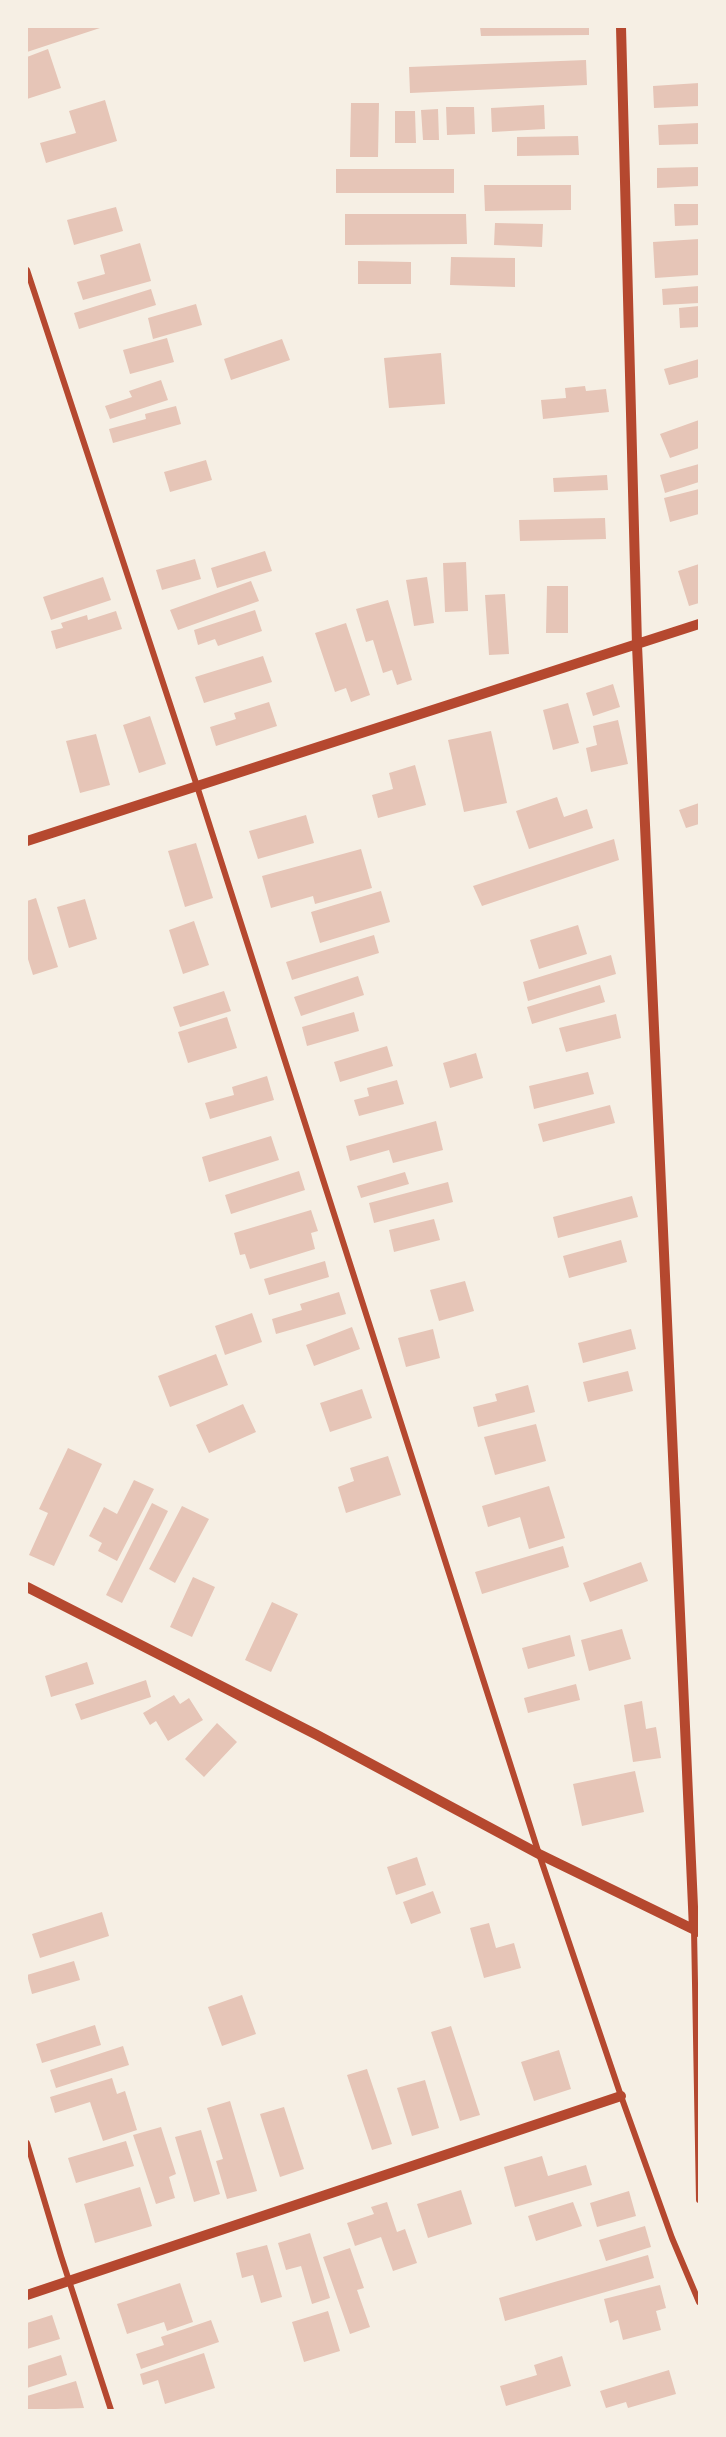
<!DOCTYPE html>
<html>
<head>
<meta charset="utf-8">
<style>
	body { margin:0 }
	#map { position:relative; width:726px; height:2437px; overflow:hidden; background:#f6efe4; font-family:"Archivo Narrow",sans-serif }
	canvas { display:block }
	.frame { position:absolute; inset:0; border:28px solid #f6efe4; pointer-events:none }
</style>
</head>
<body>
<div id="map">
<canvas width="726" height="2437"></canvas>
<div class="frame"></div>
</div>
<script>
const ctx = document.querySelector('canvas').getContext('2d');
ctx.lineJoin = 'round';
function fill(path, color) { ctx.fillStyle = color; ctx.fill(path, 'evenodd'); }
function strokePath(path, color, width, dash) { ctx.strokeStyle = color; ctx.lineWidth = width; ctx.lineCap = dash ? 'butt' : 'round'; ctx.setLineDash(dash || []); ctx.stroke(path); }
fill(new Path2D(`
	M30,27H103L27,52V28Z
	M480,27H589V35L481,36Z
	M48,49L61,88L27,99V57Z
	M586,60L587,85L410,93L409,67Z
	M699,83V106L654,108L653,86Z
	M105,100L117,141L46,163L40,143L76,133L69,111Z
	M351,103H379L378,157H350Z
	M544,105L545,129L492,132L491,108Z
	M446,107H474L475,134L447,135Z
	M438,109L439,140H423L421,110Z
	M395,111H415L416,143H395Z
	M699,123V144L659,145L658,125Z
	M578,136L579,155L517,156V137Z
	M699,167V186L657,188V168Z
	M336,169H454V193H336Z
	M484,185H571V210L485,211Z
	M674,204H699V225L675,226Z
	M116,207L123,231L74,245L67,220Z
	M345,214H466L467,244L345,245Z
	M495,223L543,224L542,247L494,245Z
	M699,239V275L655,278L653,242Z
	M140,243L151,281L83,300L77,282L105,274L100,255Z
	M451,257L515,258V287L450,285Z
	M358,261L411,262V284H358Z
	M699,286V303L663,305L662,289Z
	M151,289L156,305L79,329L74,313Z
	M196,304L202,325L153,339L148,318Z
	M699,306V327L680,328L679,308Z
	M167,338L174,362L130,374L123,350Z
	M282,339L290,360L231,380L224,359Z
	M441,353L445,404L389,408L384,358Z
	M699,359V377L669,385L664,369Z
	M161,380L168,400L110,419L105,406L132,397L129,391Z
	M585,386L586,391L606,389L609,412L543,419L541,400L566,398L565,388Z
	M176,406L181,424L113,443L109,429L146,419L145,414Z
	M699,420V448L670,458L660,434Z
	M206,460L212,480L170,492L164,472Z
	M699,464V482L665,493L660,475Z
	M607,475L608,490L554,492L553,478Z
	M699,489V514L670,522L664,498Z
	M605,518L606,539L520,541L519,520Z
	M265,551L272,571L217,588L211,568Z
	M195,559L201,579L162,590L156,570Z
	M466,562L468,611L445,612L443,563Z
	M699,564V603L689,606L678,571Z
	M103,577L111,600L51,620L43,597Z
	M427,577L434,623L414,626L406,580Z
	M251,581L259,601L178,630L170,610Z
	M547,586H568V633H546Z
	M505,594L509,654L489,655L485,595Z
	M388,600L412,680L397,685L392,670L383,673L373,640L366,642L356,609Z
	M255,610L262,631L218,646L215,639L198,645L194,630Z
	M116,611L122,629L56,649L51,631L63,628L61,623L87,615L88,620Z
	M346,623L370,695L351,702L346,688L335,692L315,633Z
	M263,656L272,682L204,703L195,677Z
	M613,684L620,707L593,716L586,693Z
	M269,702L277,726L216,746L210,727L236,719L234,713Z
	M568,703L579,743L553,750L543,710Z
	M150,716L166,764L139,773L123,725Z
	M618,720L628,764L591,772L586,748L597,745L593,726Z
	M491,731L507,803L464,812L448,740Z
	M96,734L110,785L80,793L66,741Z
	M415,765L426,805L378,818L372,795L393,789L389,773Z
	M557,797L564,817L587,809L593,828L529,849L516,811Z
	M699,803V824L686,828L679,810Z
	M306,815L314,843L258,859L249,831Z
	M614,839L619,860L482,906L473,886Z
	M196,843L213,898L185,907L168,851Z
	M361,849L372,888L315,904L313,896L271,908L262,876Z
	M381,891L390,922L320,943L311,912Z
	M36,898L58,967L33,975L27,956V901Z
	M85,899L97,939L69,948L57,907Z
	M194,921L209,965L183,974L169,930Z
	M578,925L587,954L539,969L530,940Z
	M374,935L379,953L292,980L286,962Z
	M611,955L616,974L528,1001L523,982Z
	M358,976L364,995L301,1016L294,997Z
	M600,985L605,1002L532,1024L527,1007Z
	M224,991L231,1011L180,1027L173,1007Z
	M354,1012L359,1031L307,1046L302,1027Z
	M616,1014L621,1038L566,1052L559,1028Z
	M227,1017L237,1048L188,1063L178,1032Z
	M387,1046L393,1066L340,1082L334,1062Z
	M476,1053L483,1078L450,1088L443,1063Z
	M588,1072L594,1094L534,1109L529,1086Z
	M267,1076L274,1100L210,1119L205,1103L234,1095L232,1087Z
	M397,1080L404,1104L359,1116L354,1100L369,1096L367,1088Z
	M610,1105L615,1123L543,1142L538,1124Z
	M436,1121L443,1150L393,1163L389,1150L350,1161L346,1146Z
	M271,1136L279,1160L209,1182L202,1157Z
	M299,1171L305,1190L231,1214L225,1195Z
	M405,1172L409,1184L361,1198L357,1186Z
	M448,1182L453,1202L374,1223L369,1203Z
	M632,1196L638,1217L558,1238L553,1217Z
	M311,1210L318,1231L311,1233L315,1249L250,1269L245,1254L240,1255L234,1233Z
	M434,1219L440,1240L394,1252L389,1230Z
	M621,1240L627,1262L569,1278L563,1256Z
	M325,1261L329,1277L269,1295L264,1279Z
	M465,1281L474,1311L439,1321L430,1290Z
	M339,1292L346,1314L276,1334L272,1319L302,1310L300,1304Z
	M252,1313L262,1342L225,1355L215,1326Z
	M352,1327L360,1349L314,1366L306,1345Z
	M433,1329L440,1358L406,1367L398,1338Z
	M631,1329L636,1349L583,1363L578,1343Z
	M216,1354L228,1385L170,1407L158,1376Z
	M628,1371L633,1391L588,1402L583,1382Z
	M528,1385L535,1412L478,1427L473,1407L497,1401L495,1394Z
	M362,1389L372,1418L330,1432L320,1403Z
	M243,1404L256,1432L209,1453L196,1425Z
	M536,1424L546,1461L495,1475L484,1437Z
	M68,1448L102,1464L54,1566L29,1555L48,1513L39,1509Z
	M388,1456L401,1495L346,1513L338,1487L354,1481L350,1468Z
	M134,1480L154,1489L117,1561L98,1551L102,1543L89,1536L104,1507L117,1514Z
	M549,1486L565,1538L529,1549L520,1517L488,1527L482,1506Z
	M152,1503L168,1511L122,1603L106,1595Z
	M182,1506L209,1519L175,1583L149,1569Z
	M563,1546L569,1567L482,1594L475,1572Z
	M641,1562L648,1581L590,1602L583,1583Z
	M193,1577L215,1587L192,1637L170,1627Z
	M272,1602L298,1614L271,1672L245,1660Z
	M622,1629L631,1659L589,1671L581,1640Z
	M570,1635L575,1656L528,1669L522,1648Z
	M87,1662L94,1684L51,1697L45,1676Z
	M146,1680L151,1697L81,1720L75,1704Z
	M576,1684L580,1700L528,1713L524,1698Z
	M174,1695L180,1704L189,1698L203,1720L168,1741L156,1721L150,1725L143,1713Z
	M642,1701L646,1729L656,1727L661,1758L633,1762L624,1705Z
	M217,1723L237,1742L204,1777L185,1759Z
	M635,1771L644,1812L582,1826L573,1784Z
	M417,1857L426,1885L396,1895L387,1867Z
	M433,1891L441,1913L411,1924L403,1902Z
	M102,1912L109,1936L40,1958L32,1934Z
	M489,1923L496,1948L514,1943L521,1968L484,1978L470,1928Z
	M74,1961L80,1980L32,1994L27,1975Z
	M242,1995L256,2034L222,2046L208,2007Z
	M95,2025L101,2045L42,2063L36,2044Z
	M451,2026L480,2115L460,2121L431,2032Z
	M123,2046L129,2065L56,2088L50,2070Z
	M559,2050L571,2089L534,2101L521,2062Z
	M367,2069L392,2144L372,2150L347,2075Z
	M112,2078L117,2094L125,2091L137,2130L103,2141L90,2102L55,2113L50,2097Z
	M425,2080L439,2128L412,2136L397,2088Z
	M230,2101L257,2191L227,2199L216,2161L223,2159L207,2108Z
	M284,2107L304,2169L280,2177L260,2114Z
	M161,2127L176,2174L169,2177L175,2198L156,2204L133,2135Z
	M201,2130L220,2194L194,2202L175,2137Z
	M126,2141L134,2166L76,2183L68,2158Z
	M542,2156L548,2176L586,2165L592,2185L515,2207L504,2167Z
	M140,2187L152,2226L95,2243L84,2204Z
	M461,2190L472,2224L428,2238L417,2204Z
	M629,2191L636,2216L597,2227L590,2203Z
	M387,2202L397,2232L405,2229L417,2263L393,2271L381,2237L355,2246L347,2223L374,2214L371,2207Z
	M573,2202L582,2226L536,2241L528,2216Z
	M645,2226L651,2247L606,2261L599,2240Z
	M310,2233L330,2298L312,2304L301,2266L286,2270L278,2243Z
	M267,2245L282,2297L261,2303L253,2275L242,2278L236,2253Z
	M350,2248L364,2288L357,2290L370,2327L350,2334L323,2257Z
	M648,2255L654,2278L505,2321L499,2298Z
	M180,2283L193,2322L167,2331L164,2322L127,2334L117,2304Z
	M660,2285L666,2308L656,2311L661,2330L623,2340L618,2320L610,2323L604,2299Z
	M328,2311L340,2351L304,2362L292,2322Z
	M52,2315L60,2339L27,2349V2323Z
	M211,2320L219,2342L141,2369L136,2354L164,2345L161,2337Z
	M204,2353L215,2388L165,2404L158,2380L143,2385L140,2374Z
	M61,2355L67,2375L27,2388V2366Z
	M562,2356L571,2386L506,2406L500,2386L537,2375L534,2365Z
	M669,2370L676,2394L628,2408L626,2402L606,2408L600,2391Z
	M76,2381L84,2408L27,2410V2396Z`), '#e6c5b7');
strokePath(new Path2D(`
	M27,270L197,786L539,1854L621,2096L672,2238L699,2302
	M694,1929L699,2200
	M27,2143L61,2256L111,2410`), '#b5482f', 6);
strokePath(new Path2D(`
	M621,27L637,645L694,1929
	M27,841L699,624
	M27,1587L317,1735L539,1854L699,1932
	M27,2295L621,2096`), '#b5482f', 10);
</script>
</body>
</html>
